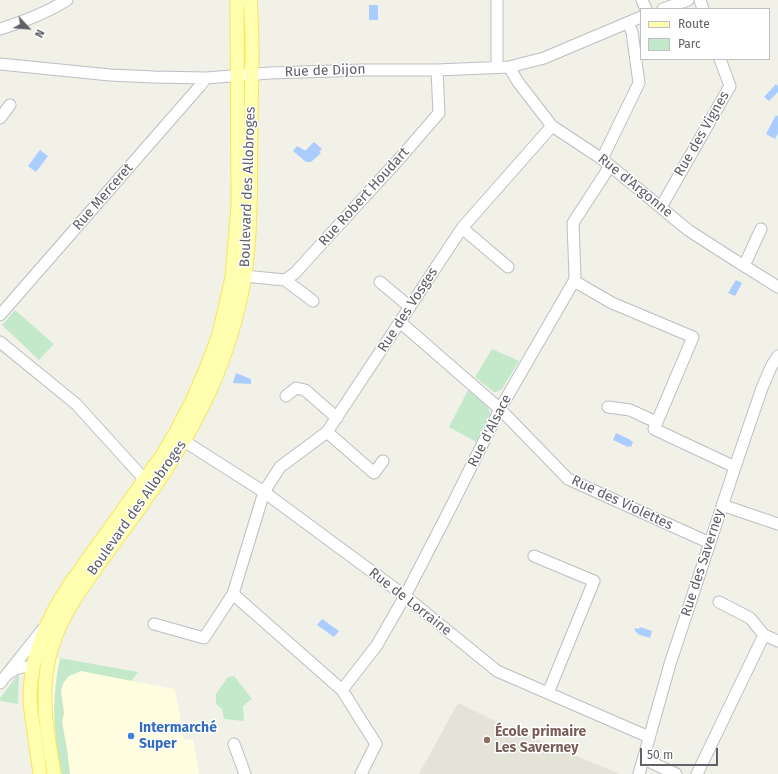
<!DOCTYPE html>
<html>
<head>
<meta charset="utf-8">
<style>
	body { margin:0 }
	#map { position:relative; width:778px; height:774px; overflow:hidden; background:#f1f1e8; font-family:"Fira Sans",sans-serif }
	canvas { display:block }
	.legend { position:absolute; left:640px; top:8px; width:130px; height:52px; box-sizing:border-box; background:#fff; border:1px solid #bfc0c3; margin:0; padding:5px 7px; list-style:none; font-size:12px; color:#5f6168 }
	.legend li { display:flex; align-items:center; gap:8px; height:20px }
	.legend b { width:20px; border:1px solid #bfc0c3 }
	.north { position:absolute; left:8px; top:8px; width:40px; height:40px; -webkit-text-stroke:3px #fff; paint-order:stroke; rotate:116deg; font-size:11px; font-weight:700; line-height:16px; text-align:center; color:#5f6168 }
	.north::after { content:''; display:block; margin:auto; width:14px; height:18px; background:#5f6168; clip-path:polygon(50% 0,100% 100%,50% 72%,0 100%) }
	.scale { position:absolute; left:640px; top:748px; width:78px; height:18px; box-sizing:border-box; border:2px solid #5f6168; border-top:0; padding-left:5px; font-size:12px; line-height:14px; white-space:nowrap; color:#5f6168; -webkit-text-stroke:3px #fff; paint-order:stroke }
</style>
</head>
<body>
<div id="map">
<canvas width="778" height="774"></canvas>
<ul class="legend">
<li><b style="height:5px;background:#ffffaf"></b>Route</li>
<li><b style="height:11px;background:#c4e9ca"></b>Parc</li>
</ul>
<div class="north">N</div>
<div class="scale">50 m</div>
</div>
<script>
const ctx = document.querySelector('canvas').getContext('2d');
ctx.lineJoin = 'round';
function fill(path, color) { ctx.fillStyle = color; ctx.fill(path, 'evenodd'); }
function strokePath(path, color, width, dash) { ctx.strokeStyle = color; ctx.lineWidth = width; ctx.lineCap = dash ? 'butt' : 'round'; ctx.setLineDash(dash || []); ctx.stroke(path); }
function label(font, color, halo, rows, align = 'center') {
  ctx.font = font + ' "Fira Sans",sans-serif'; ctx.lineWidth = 3; ctx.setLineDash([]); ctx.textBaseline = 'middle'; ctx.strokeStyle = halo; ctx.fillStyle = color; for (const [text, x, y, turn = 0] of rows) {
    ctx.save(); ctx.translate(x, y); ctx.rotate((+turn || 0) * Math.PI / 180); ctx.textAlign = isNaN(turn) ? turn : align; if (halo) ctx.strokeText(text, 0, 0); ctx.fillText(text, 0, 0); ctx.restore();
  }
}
fill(new Path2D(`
	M49,657L60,658L138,672L133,681L175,689L184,740L193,739L199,774H54Z`), '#fffddf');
fill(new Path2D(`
	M458,703L516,731L620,774H419Z`), '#e4e3d8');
fill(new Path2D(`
	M15,310L54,344L39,360L2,325Z
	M492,349L519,361L502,389L496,392H494L475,377Z
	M468,390C476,396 489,403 490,414L476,442L449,427Z
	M60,658L138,672L132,681L81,671L69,676L64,682L61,690L64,713L62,722L67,749L70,774H62C59,759 56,744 55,728C53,705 55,681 60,658Z
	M19,673L18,704L0,701V698Z
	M234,676L252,699L243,706L244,721L224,719L222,709L216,704V694L228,677Z`), '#c4e9ca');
fill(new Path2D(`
	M369,5H378V20H369Z
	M776,84L778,86V92L769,101L764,97Z
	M776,115L778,116V133L775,139L766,134Z
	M314,142L322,149L319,152L321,153L311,162H306L293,151L297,146L304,150H306Z
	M40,150L48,156L36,172L28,166Z
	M736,280L742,283L735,296L728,293Z
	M236,373L251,379V384L233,383Z
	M616,433L631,440V441L633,442L631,447L629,446L628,447L613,440Z
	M322,619L339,631L334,637L317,625Z
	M640,627L652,631L650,638L637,634L638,633L635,632L636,630H634L635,628L639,629Z`), '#acf');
const minor = new Path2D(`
	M642,0L646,9
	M700,0L703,9
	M663,9L688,0
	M0,29C23,22 46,13 67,0
	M0,64L110,75L154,77L206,78L270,73L364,70H437L509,67L544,58L641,17
	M497,67V0
	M509,67L518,82L552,126L602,159L688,230L733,259L778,287
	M0,118L10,105
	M602,159L639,83L632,32L628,23
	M661,207L730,86L720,59
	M462,228L508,267
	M744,266L761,229
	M244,276L285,280L295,273L335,229L401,157L439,113L437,70
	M285,280L313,301
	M574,281L612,303L693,337L654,429L735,467
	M380,282L410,307
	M0,315L199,87L206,78
	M400,322L500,409L568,479L710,543
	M0,342L76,404L145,480
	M286,396L296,388L305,390L337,418
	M608,407L630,410L656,422
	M327,432L374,473L383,461
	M184,441L264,492L405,596L497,671L649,737
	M722,505L778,524
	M534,556L594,581L548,693
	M719,602L750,618L764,635L778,641
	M154,624L204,638L233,594
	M9,673C17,667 23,666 33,668
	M0,683L43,629
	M342,690L377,645L405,596L452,505L500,409L574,281L575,276L573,223L610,166
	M234,744L245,774
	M644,759L676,774
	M361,774L376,744L342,690L233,594L264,492L280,467L327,432L462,228L552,126
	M639,774L670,664L735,467L762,388L772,365L778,356
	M697,774L764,635`);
const major = new Path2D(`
	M40,774C38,760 36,746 34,731C32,719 30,707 30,695C31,654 48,617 70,584L163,454L177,430L193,399L206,369L218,338L225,309L232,277L238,206L237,0
	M54,774C49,741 42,709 46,675C51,628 77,594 104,557C121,534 138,510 155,486C179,451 201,414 217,374C230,342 240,308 245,274C252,225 250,174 251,125C251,83 254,41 250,0`);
strokePath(minor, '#bcbec3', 13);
strokePath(major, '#f7e55b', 15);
strokePath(minor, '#fff', 11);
strokePath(major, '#ffffaf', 13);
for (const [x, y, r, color] of [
	[131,736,4,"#3f7fe0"],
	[487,740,4,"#8d6e63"]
]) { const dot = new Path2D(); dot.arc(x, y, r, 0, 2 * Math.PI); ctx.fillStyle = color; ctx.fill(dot); strokePath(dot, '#fff', 1.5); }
label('14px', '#5f6168', '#fff', [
	["Rue de Dijon",325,71,-2],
	["Rue des Vignes",702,134,-60],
	["Rue d'Argonne",635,186,39],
	["Boulevard des Allobroges",248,187,-88],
	["Rue Merceret",103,197,-49],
	["Rue Robert Houdart",364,197,-48],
	["Rue des Vosges",408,310,-57],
	["Rue d'Alsace",490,431,-63],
	["Rue des Violettes",622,503,25],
	["Boulevard des Allobroges",137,508,-55],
	["Rue des Saverney",703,563,-72],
	["Rue de Lorraine",410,602,38]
]);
label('bold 14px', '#366cbe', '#fff', [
	["Intermarché",139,728],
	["Super",139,744]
], 'left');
label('bold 14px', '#785e54', '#fff', [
	["École primaire",495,732],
	["Les Saverney",495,748]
], 'left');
</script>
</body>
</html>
